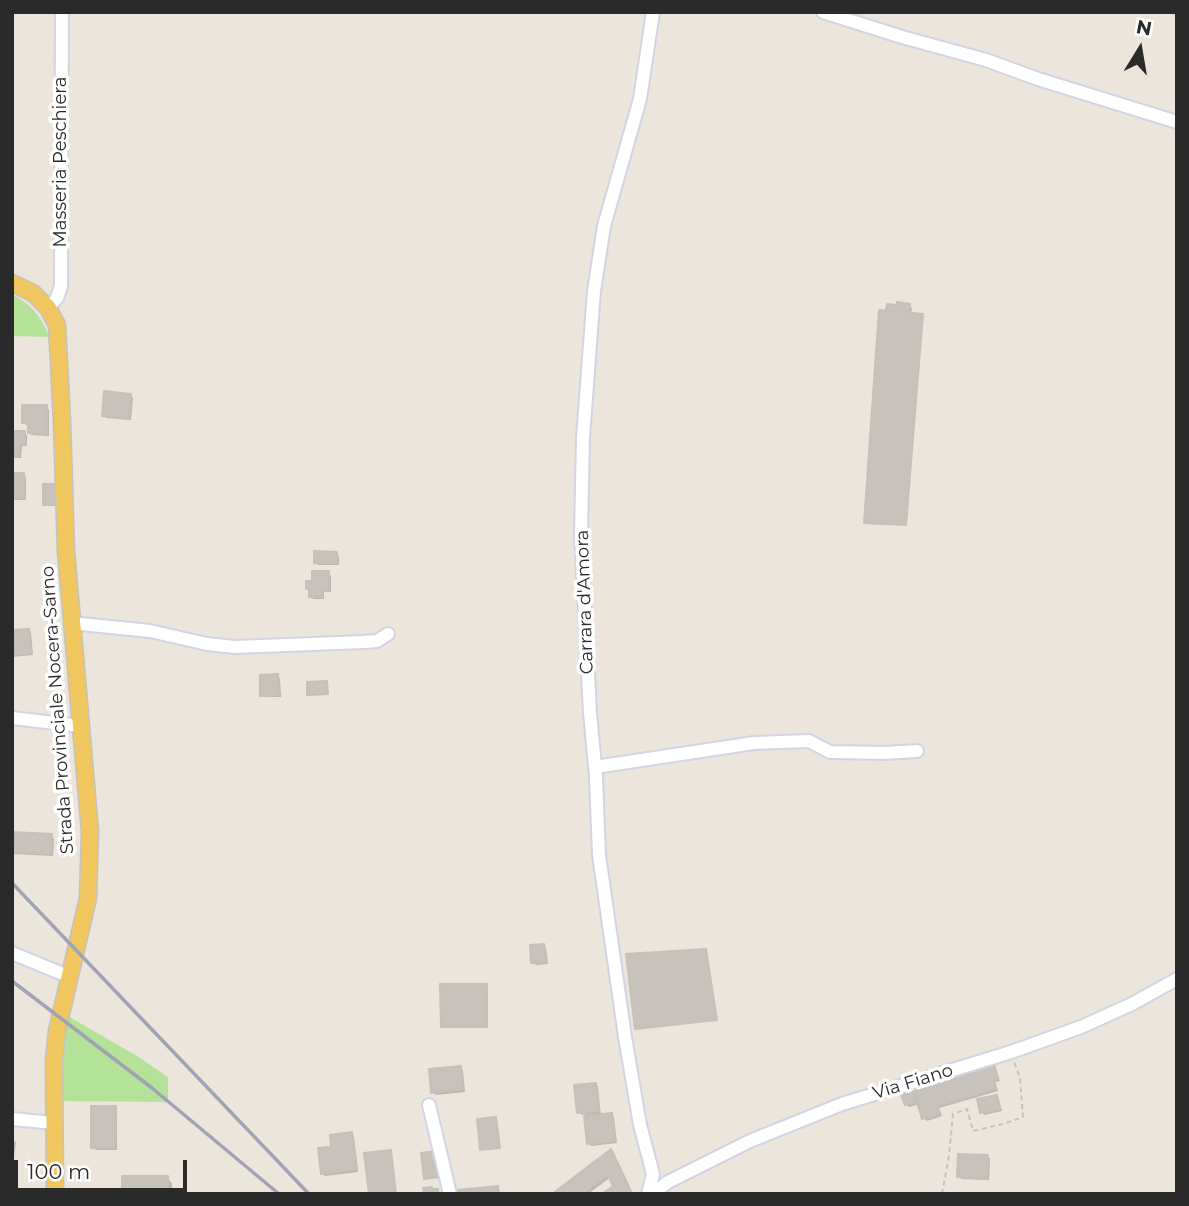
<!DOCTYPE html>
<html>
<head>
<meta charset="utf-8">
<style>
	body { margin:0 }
	#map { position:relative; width:1189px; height:1206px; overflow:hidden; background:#ece5dc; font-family:Montserrat,sans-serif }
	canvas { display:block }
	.frame { position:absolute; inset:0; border:14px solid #2a2a2a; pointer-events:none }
	.north { position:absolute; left:1105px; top:14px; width:70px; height:70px; -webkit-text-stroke:5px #fff; paint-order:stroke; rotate:11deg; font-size:19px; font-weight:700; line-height:28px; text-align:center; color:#2a2a2a }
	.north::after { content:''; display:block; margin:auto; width:24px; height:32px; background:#2a2a2a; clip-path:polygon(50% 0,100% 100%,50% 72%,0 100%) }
	.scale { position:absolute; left:14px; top:1160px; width:173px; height:32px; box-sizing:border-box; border:4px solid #2a2a2a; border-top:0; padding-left:9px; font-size:21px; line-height:24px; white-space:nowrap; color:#2a2a2a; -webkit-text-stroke:5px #fff; paint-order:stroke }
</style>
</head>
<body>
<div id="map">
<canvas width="1189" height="1206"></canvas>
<div class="frame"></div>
<div class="north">N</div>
<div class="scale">100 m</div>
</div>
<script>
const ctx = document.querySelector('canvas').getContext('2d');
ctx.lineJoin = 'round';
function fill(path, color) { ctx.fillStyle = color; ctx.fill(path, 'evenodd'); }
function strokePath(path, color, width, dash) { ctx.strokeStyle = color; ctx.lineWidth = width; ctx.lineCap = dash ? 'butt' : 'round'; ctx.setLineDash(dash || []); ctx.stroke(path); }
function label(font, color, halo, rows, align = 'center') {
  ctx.font = font + ' Montserrat,sans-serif'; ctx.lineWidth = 7; ctx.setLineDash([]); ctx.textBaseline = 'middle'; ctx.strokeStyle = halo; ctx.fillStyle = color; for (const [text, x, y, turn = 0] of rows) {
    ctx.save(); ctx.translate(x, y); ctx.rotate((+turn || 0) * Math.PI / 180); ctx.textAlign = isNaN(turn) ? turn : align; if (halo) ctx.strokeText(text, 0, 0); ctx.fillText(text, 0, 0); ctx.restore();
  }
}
fill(new Path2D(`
	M12,294C31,304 42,317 49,337L12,336Z
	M61,1012L137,1056L168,1077V1102L54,1101Z`), '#b5e299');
fill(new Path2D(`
	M909,305L912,308L911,315L923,317L906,525L866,524L891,313L888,310Z
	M131,396L133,398L131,420L106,418L104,415Z
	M47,407L49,410V436L32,435L29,433L30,425H26L24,422Z
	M12,433H24L27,435V446H22L21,458H12Z
	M12,475H23L26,477V500H12Z
	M336,553L339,556V565H318L315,562Z
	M328,573L331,576V592H324V599H313L311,596L313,582Z
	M29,630L31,633L33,655L12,657V632Z
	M278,676L280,679L281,697H265L262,695Z
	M12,834L52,836L54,839L53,856L13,854Z
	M544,946L546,948L548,964L536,965L533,962Z
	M486,986L488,1027H443Z
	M993,1066L996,1069L1000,1081L995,1082L998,1091L939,1108L942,1116L927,1121L924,1118L919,1104L909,1107L906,1104Z
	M460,1067L463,1070L465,1092L436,1095L433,1092Z
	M595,1084L598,1087L601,1116L611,1114L614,1117L617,1143L591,1146L588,1143L585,1114L582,1115L579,1112Z
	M996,1097L999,1100L1002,1111L984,1115L982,1112Z
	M115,1108L117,1111V1150H96L93,1147Z
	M351,1134L354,1137L358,1172L325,1176L322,1173L333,1148Z
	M12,1140L16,1142L12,1173Z
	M611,1152L632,1194H605L615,1186L611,1177L588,1194H555Z
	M987,1156L990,1159L989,1180L962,1179L959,1177Z
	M123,1178H167L172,1183V1194H123Z`), '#0003');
const building = new Path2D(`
	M897,302L910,304L909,313L886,310L887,304L897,305Z
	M879,310L923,314L906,525L864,523Z
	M104,391L131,394L129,418L102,416Z
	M22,405H47V434L28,433V423H22Z
	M12,431H25V444H20L19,456H12Z
	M12,473H24V498H12Z
	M43,484H58V505H43Z
	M314,551L337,552V563H314Z
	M312,571H329V591L322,590V597H309V589H306V581H312Z
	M29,629L31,653L12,655V630Z
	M278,674L279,695L260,696V675Z
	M327,681L328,694L307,695V682Z
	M12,832L52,834L51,854L12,852Z
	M544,944L546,962L531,963L530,945Z
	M706,949L717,1020L635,1029L626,954Z
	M440,984H487V1027H441Z
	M994,1064L998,1078L994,1080L996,1088L938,1106L940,1114L922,1119L913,1089Z
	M461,1066L463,1089L431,1093L429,1069Z
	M596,1083L599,1111L577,1113L574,1085Z
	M913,1089L917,1102L905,1105L900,1093Z
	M997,1095L1000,1109L980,1113L977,1099Z
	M91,1106H116L115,1148H91Z
	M612,1113L615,1141L587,1144L584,1116Z
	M496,1117L500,1148L480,1150L477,1119Z
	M352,1132L357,1169L321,1174L318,1148L331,1147L330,1135Z
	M611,1149L631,1191L627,1194H602L613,1186L608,1175L582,1194H552Z
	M391,1150L396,1194H369L364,1153Z
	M435,1151L439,1177L424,1179L421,1153Z
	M958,1154L988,1155L987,1179L957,1177Z
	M122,1176H168V1194L122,1193Z
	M498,1186L499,1194H478L477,1188Z
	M432,1187V1189H438V1194H424L423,1188Z
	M477,1188L478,1194H457V1190Z
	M70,1192L119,1193V1194H70Z`);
fill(building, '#c7c2bc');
strokePath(building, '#c7c0b6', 2);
const minor = new Path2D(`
	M823,12L902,37L986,60L1038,79L1177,122
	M48,308L57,298L61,286L62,12
	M71,623L150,631L207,644L235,647L364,642L377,641L388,634
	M12,718L80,726
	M595,767L754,743L809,741L830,752L885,753L917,751
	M12,953L70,977
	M429,1105L450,1194
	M12,1119L54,1123
	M648,1194L653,1174L640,1125L625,1037L599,855L596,777L590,713L581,534L583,438L594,291L604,226L640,99L653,12
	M652,1194L668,1182L750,1141L842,1104L1011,1052L1081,1027L1132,1004L1177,979`);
const major = new Path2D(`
	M12,283L33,293L48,308L57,325L62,422L66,551L90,832L88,898L57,1031L54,1060L55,1194`);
strokePath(minor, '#d1d5e3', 16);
strokePath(major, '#c3c3c3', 19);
strokePath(new Path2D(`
	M942,1194L949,1156L953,1114L967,1109L973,1131L1003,1124L1023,1117L1020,1078L1014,1062`), '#c3c3c3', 2, [5, 3.5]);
strokePath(minor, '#fff', 12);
strokePath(major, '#efc75e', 16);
strokePath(new Path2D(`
	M12,883L309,1194
	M12,981L152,1088L279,1194`), '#9fa3b4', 3.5);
label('18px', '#2a2a2a', '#fff', [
	["Masseria Peschiera",61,162,-90],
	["Carrara d'Amora",585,602,-92],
	["Strada Provinciale Nocera-Sarno",58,710,-94],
	["Via Fiano",913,1082,-17]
]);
</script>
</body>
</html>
